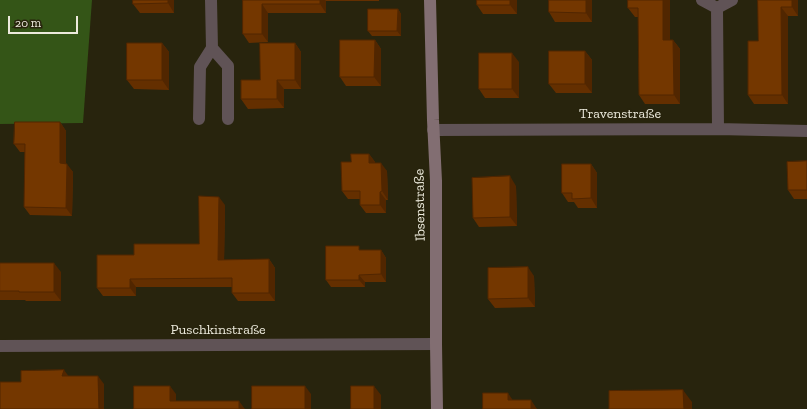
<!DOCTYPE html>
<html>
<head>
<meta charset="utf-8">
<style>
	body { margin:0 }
	#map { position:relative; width:807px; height:409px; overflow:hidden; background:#28240d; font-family:"Zilla Slab",serif }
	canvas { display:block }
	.scale { position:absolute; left:8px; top:16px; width:70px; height:18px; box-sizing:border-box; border:2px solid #eceadc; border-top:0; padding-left:5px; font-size:12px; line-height:14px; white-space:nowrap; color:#eceadc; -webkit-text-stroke:3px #28240d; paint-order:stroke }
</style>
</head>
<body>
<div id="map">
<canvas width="807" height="409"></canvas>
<div class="scale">20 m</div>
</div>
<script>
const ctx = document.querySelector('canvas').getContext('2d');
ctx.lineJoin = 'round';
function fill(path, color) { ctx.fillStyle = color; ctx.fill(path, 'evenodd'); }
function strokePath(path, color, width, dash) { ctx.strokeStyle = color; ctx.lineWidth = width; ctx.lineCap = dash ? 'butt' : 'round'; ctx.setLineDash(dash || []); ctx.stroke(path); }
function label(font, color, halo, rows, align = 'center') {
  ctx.font = font + ' "Zilla Slab",serif'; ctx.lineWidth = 3; ctx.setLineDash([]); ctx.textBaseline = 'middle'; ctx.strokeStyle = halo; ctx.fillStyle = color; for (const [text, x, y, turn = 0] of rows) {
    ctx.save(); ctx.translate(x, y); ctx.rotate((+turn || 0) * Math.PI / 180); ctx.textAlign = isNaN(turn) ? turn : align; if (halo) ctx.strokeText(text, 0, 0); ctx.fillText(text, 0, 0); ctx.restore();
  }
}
fill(new Path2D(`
	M0,0H92L83,123L0,124Z`), '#345517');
strokePath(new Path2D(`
	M702,0L717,8
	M717,8L718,129
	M717,8L732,0
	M212,48L228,66V119
	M199,119L200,67L212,48L211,0
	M433,130L718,129L807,131
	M0,346L436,344`), '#605356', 12);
strokePath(new Path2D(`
	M430,0L433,120L436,181V344L437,409`), '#826e72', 12);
fill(new Path2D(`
	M174,0V13H140L133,4Z
	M243,0H379V1H326V13H268V42L249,43L243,34Z
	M517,0V14H483L477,5Z
	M549,0H592V22H555L549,12Z
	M628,0H670V40H673L680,49V104H645L639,95L638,17H635L628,8Z
	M758,0H798V16H788V104H754L748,95L758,41Z
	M398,9L401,14V36H372L368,31Z
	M375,40L381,49V86H346L340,77Z
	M162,43L169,52V90L134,89L127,80Z
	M295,43L301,52V89H284V108L248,109L241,99Z
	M585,51L592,60V93H556L549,84Z
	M519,62V98H485L479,89Z
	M60,122L66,131V164L73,172L72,216L30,215L24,207L25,152H20L14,144Z
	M369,154L375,162V163L387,171L388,200H386V213H366L360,205V199H348L342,191L351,162Z
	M807,161V199H794L788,190Z
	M591,164L597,173V208H578L574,202H568L562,193Z
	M516,186L517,226L479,227L473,218Z
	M225,205L224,260L269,259L275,268V301H238L232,293V287H136V296H103L97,288L134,255L199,244Z
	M362,250H381L386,258V282H365V287H331L326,280Z
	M0,263L61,272V301H26L25,300H0Z
	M534,276L535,307L495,308L488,299Z`), '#642f00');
fill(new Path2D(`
	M168,0H174V13L168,3Z
	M320,0H325L326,1V13L320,4Z
	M510,0H517V14L510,5Z
	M586,0H592V22L586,13Z
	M663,0H670V49L663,40Z
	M792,0H798V16L792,7Z
	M262,4L268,13V42L262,34Z
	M781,7L788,16V104L782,95Z
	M398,9L401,14V36L397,31Z
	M375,40L381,49V86L374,77Z
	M673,40L680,49V104L674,95Z
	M162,43L169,52V90L162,80Z
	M295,43L301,52V89L295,80Z
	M585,51L592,60V93L585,84Z
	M512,53L519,62V98L512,89Z
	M277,80L284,89V108L277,99Z
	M60,122L66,131V172L60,163Z
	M369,154L375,162V172L369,163Z
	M381,163L387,171L388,200L382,191Z
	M67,164L73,172L72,216L66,208Z
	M591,164L597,173V208L591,198Z
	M510,176L516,186L517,226L510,217Z
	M380,192L386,200V213L380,205Z
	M219,197L225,205L224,268L218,260Z
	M381,250L386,258V282L381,274Z
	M269,259L275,268V301L269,293Z
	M54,263L61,272V301L54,292Z
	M528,267L534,276L535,307L528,298Z
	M359,275L365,282V287L359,280Z
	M130,279L136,287V296L130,288Z
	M64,370L70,378L62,376Z
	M98,376L104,384V409H99Z
	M170,386L176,394V409L170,401Z
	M305,386L311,394V409H305Z
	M374,386L381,395V409H374Z
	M683,390L692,402V409H684Z
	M508,393L514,402L508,400Z
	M531,400L537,409H531Z
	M239,401L245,409H239Z`), '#512600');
const building = new Path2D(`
	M133,0H168V3L133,4Z
	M243,0H320V4H262V34H243Z
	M477,0H510V5H477Z
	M549,0H586V13L549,12Z
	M628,0H663V40H673L674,95H639L638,8H628Z
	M758,0H792V7H781L782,95H748V41H758Z
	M368,9H398L397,31H368Z
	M340,40H375L374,77H340Z
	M127,43H162V80H127Z
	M260,43H295V80H277V99H241V80H260Z
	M549,51H585V84H549Z
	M479,53H512V89H479Z
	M15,122H60V163L67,164L66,208L24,207L25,144H14Z
	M351,154H369V163H381L382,191L380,192V205H360V191H342L341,162H351Z
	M807,161V190H788L787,162Z
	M562,164H591V198L572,199V193H562Z
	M510,176V217L473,218L472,178Z
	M199,196L219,197L218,260L269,259V293H232V278L130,279V288H97V255H134V244H199Z
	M326,246H359V250H381V274L359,275V280H326Z
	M0,263H54V292H19V291H0Z
	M528,267V298L488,299V268Z
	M64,370L62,376H98L99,409H0V382H21V371Z
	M134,386H170V401H239V409H134Z
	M252,386H305V409H252Z
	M351,386H374V409H351Z
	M683,390L684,409H609V391Z
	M483,393H508V400H531V409H483Z`);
fill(building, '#743700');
strokePath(building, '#512600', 1);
label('14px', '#eceadc', '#28240d', [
	["Travenstraße",620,114],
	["Ibsenstraße",420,205,-91],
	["Puschkinstraße",218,330]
]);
</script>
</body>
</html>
